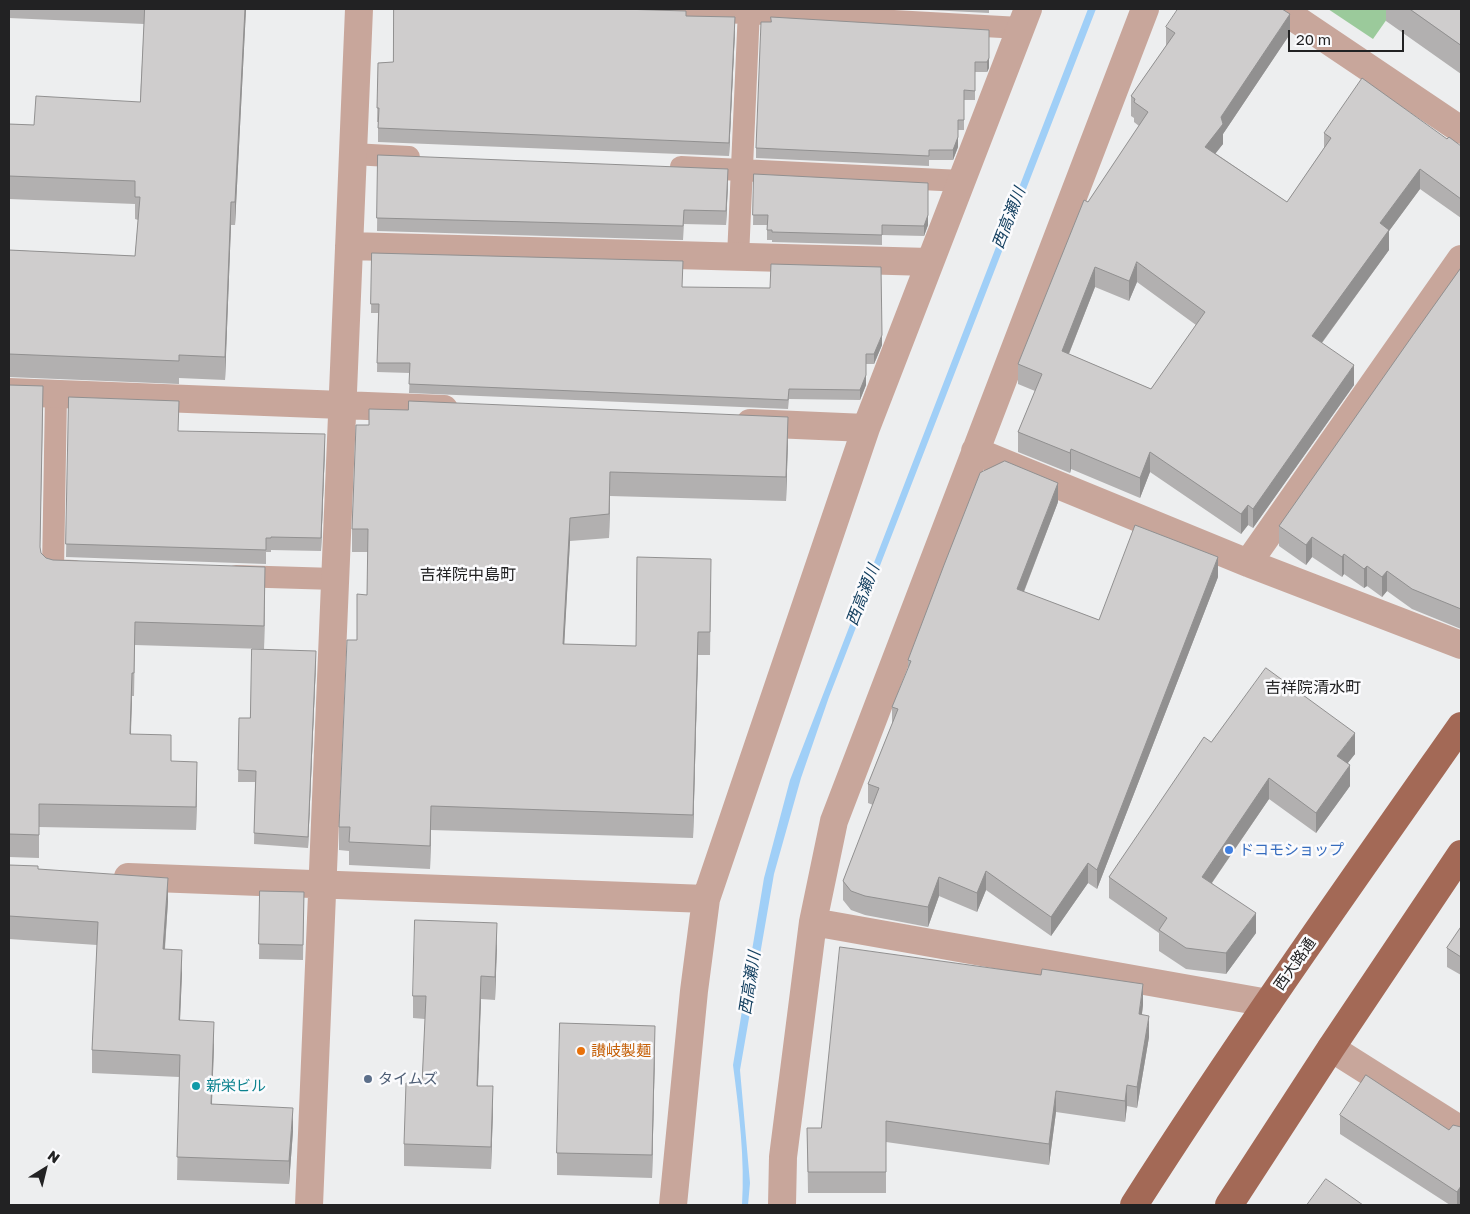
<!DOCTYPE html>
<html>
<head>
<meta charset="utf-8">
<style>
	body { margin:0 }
	#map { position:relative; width:1470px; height:1214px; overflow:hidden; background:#edeeef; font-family:"Golos Text",sans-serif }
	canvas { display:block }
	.frame { position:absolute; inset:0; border:10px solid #222223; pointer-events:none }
	.north { position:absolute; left:20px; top:1144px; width:50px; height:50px; -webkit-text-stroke:4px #fbfbfd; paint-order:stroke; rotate:36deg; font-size:14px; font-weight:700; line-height:20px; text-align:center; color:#222223 }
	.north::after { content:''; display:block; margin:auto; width:18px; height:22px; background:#222223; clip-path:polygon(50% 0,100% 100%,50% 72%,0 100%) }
	.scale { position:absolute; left:1288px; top:30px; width:116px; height:22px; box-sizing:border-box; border:2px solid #222223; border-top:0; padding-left:6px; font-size:15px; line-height:18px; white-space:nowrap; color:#222223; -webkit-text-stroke:4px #fbfbfd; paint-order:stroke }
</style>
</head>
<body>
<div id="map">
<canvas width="1470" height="1214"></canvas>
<div class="frame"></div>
<div class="north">N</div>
<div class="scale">20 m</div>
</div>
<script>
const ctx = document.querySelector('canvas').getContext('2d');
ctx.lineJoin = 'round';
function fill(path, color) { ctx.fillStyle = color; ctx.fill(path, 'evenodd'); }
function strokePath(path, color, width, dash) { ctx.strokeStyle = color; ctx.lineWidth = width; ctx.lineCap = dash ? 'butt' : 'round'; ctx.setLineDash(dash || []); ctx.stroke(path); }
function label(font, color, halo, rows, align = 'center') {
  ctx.font = font + ' "Golos Text","Noto Sans JP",sans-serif'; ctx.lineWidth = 5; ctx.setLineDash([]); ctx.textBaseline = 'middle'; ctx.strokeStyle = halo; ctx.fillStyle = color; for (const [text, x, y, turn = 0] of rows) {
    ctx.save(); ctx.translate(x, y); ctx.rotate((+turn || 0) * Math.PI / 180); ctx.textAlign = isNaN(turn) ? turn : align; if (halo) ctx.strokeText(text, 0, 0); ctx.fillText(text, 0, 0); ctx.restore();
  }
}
fill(new Path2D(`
	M1328,9H1394L1373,39Z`), '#9bca9b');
fill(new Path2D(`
	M1088,9H1096L829,697L801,778L774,874L740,1070L750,1183L748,1205H742C745,1159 739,1111 733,1065L764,878L790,780Z`), '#a0cff7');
strokePath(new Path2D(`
	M604,9L749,13L1020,28
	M352,154L409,157
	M681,167L961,181
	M738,257L749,9
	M56,394L53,570L74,571
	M236,576L335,579`), '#c8a69b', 22);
strokePath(new Path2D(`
	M1281,9L1461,130
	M349,246L929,262
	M9,392L444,409
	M750,423L866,428
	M975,451L1248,563L1461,645
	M1248,563L1461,259
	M128,877L706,899
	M813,922L1268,1003
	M1331,1048L1461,1130
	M309,1205L359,9
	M673,1205L694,991L706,899L866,428L1028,9
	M782,1205L783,1157L813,922L834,821L1145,9`), '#c8a69b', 28);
strokePath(new Path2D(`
	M1134,1205C1238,1042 1350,884 1461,726
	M1229,1205L1331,1048L1461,854`), '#a36956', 28);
fill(new Path2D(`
	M9,9H246L235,225H231L225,380L179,378V384L9,377V250L135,256L138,220L135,219V204L9,199V124L34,125L140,102L144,24L9,18Z
	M910,9H989V13Z
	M1386,9H1461V74L1386,21Z
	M686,16L735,31L729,156L378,142V122H377L378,63L393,62Z
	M1166,27L1290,34L1223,134V144L1215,153L1287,202L1324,148V133L1447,139L1461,146V218L1420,189L1389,231V250L1322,343L1354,385L1253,528L1248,525L1241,534L1150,472L1140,498L1071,469L1070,473L1018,452V432L1035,391L1018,384V364L1088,202L1139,126L1134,122V118L1131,116V96L1166,46ZM1137,282L1196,325L1151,389L1069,354L1095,287L1129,301Z
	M989,30V68L987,72H975V100H964V130H958V147L953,160H929V166L756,158V148Z
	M378,155L728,183L726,225L684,224L683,240L377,231Z
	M754,174L928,225L924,236L882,235V245L772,242V240H767V225H753Z
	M372,253L682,287L882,345L874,364H866V385L860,400L789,399L788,409L409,393L410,373L377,372L378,313H371Z
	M1461,268V629L1412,609L1387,591L1382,597L1367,586L1364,588L1344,574L1342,577L1312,557L1306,565L1279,546V526Z
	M9,385L43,409L40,549L41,553L46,558L53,560L265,590L264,649L135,645L134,696H132L131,734L171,761L197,785L196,830L39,827V858L9,857Z
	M69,397L178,431L325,448L321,551L271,550V552H266V564L66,557Z
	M356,425L788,440L786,501L610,496L609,538L570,541L564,644L636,646L711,582L710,655H698L693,838L431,830L430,869L349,865V851L339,850V827L357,640L367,595L368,552H352V529Z
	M1058,502L1024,592L1099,620L1218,577L1097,889L1088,883L1051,936L986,890L977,912L939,896L928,927L865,915L851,910L843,900V881L873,805L868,803V784L892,724V707L908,668V660Z
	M316,662L308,848L254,844L255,782H238L239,718H250Z
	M1211,742L1355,754L1347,763L1350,786L1316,833L1269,799L1212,883L1256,933L1226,974L1186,969L1159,951V933L1109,898V877Z
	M9,865L38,869L168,901L165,949L182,973L180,1020L214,1044L212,1104L293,1131L289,1184L177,1180L179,1077L92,1073V1050L97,945L9,939Z
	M260,891L304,892L303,960L259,959Z
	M1461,927V975L1447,967V948Z
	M497,945L495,1000L481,999L478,1086L493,1109L491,1169L404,1166V1144L422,1084L425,1019L413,1018V996Z
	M1143,1005L1142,1014L1149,1037L1137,1108L1127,1106L1125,1122L1056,1112L1049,1165L886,1142V1193H808L807,1128H821Z
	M655,1048L652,1178L557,1175V1153Z
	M1340,1115L1449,1130L1461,1127V1204L1460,1205H1450L1340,1134Z`), '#b2b0b0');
fill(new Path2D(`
	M245,9H246L235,225V202Z
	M1290,14V34L1223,134V144L1205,167V147L1221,117Z
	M735,17V31L729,156V143Z
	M989,39V68L987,72V62Z
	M958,120V147L953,160V150Z
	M728,169V183L726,225V211Z
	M1420,169V189L1389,231V250L1312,356V336L1380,223Z
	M928,183V225L924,236V226Z
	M231,202V225L225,380V357Z
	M1137,262V282L1129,301V281Z
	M1095,267V287L1062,371V351Z
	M882,335V345L874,364V354Z
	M9,354H10V376L9,377Z
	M1354,365V385L1253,528V509Z
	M866,375V385L860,400V390Z
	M788,417V440L786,501V477Z
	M325,434V448L321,551V538Z
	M1071,449V469L1070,473V453Z
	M1150,452V472L1140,498V478Z
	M610,472V496L609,538V514Z
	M1058,483V502L1017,609V589Z
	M1248,505V525L1241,534V514Z
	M570,518V541L563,667V644Z
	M1312,537V557L1306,565V545Z
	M1344,554V574L1342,577V557Z
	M1218,557V577L1097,889V870Z
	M1367,566V586L1364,588V569Z
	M265,567V590L264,649V626Z
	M1387,571V591L1382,597V577Z
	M698,632V655L693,838V815Z
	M316,651V662L308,848V837Z
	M132,673V696L130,757V734Z
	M1355,733V754L1337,777V756Z
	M197,762V785L196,830V807Z
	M1350,765V786L1316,833V813Z
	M1269,778V799L1202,897V877Z
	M431,806V830L430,869V846Z
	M1088,863V883L1051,936V917Z
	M986,871V890L977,912V893Z
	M939,877V896L928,927V907Z
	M168,878V901L163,972V949Z
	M1256,913V933L1226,974V953Z
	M497,923V945L495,1000V977Z
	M182,950V973L179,1042V1020Z
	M481,976V999L477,1108V1086Z
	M1143,984V1005L1139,1035V1014Z
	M1149,1016V1037L1137,1108V1087Z
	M214,1022V1044L211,1127V1104Z
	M655,1026V1048L652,1178V1155Z
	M1127,1085V1106L1125,1122V1101Z
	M493,1086V1109L491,1169V1147Z
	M1056,1091V1112L1049,1165V1144Z
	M293,1108V1131L289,1184V1161Z
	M1461,1186V1204L1460,1205H1457V1192Z`), '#919090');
const building = new Path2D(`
	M145,9H245L235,202H231L225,357L179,355V361L9,354V250L135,256L140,197H135V181L9,176V124L34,125L36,96L140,102Z
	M394,9H621L686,11V16L735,17L729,143L378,128L379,108H377L378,63L393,62Z
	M1178,9H1282L1290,14L1221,117L1223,124L1205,147L1287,202L1331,138L1324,133L1362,78L1447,139L1449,137L1461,146V199L1420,169L1380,223L1389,230L1312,336L1354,365L1253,509L1248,505L1241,514L1150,452L1140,478L1071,449L1070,453L1018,432L1042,374L1018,364L1084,200L1088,202L1148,112L1134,102L1135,99L1131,96L1175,33L1166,27ZM1137,262L1205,312L1151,389L1062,351L1095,267L1129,281Z
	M1410,9H1461V45Z
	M771,17L989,30V58L987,62H975V91L964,90V120H958V137L953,150H929V156L756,148L761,22H771Z
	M378,155L728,169L726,211L684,210L683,226L377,218Z
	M754,174L928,183V215L924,226L882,225V235L772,232V230H767L768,215H753Z
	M372,253L683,261L682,287L770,288L771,264L881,267L882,335L874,354H866V375L860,390L789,389L788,400L409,384L410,363H377L379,304H371Z
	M1461,268V609L1412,589L1387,571L1382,577L1367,566L1364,569L1344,554L1342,557L1312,537L1306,545L1279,526L1413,335Z
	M9,385L43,386L40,547L41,553L46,558L53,560L265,567L264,626L135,622L134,673H132L130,734L171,735V761L197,762L196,807L39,804V835L9,834Z
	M69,397L179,401L178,431L325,434L321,538L271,537V538H266V550L66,544Z
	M409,401L788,417L786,477L610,472L609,514L570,518L563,644L636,646L637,557L711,559L710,632H698L693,815L431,806L430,846L349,842L350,827H339L347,640H357V594L367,595L368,529H352L356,425H369V409L408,410Z
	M1005,461L1058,483L1017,589L1099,620L1135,525L1218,557L1097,870L1088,863L1051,917L986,871L977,893L939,877L928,907L865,896L851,891L843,881L879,788L868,784L898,709L892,707L911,661L908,660L944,565L980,473Z
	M252,649L316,651L308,837L254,833L256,771L238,770L239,718H250Z
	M1266,668L1355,733L1337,756L1350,765L1316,813L1269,778L1202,877L1256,913L1226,953L1186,948L1159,930L1167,918L1109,877L1204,737L1211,742Z
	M9,865L38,866V869L168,878L163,949L182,950L179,1020L214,1022L211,1104L293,1108L289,1161L177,1157L180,1055L92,1050L98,922L9,916Z
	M260,891L304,892L303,945L259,944Z
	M415,920L497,923L495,977L481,976L477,1086H493L491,1147L404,1144L406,1083L422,1084L426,996H413Z
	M1461,927V957L1447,948Z
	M840,947L1041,975L1042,969L1143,984L1139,1014L1149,1016L1137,1087L1127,1085L1125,1101L1056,1091L1049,1144L886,1121V1172H808L807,1128H821Z
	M560,1023L655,1026L652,1155L557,1153Z
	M1366,1075L1449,1130L1453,1125L1461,1127V1186L1457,1192L1340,1115Z
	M1326,1179L1363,1205H1307Z`);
fill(building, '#cfcdcd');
strokePath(building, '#919090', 1);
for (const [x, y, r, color] of [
	[1229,850,5,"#3f7fe0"],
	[581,1051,5,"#e8710a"],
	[368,1079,5,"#5c6f8a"],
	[196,1086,5,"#0f9aa8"]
]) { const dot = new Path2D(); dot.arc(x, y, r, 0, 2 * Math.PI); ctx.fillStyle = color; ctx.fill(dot); strokePath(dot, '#fbfbfd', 2); }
label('15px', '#366cbe', '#fbfbfd', [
	["ドコモショップ",1239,850]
], 'left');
label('15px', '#222223', '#fbfbfd', [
	["西大路通",1295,964,-55]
]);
label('15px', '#c56008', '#fbfbfd', [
	["讃岐製麺",591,1051]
], 'left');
label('15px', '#4e5e75', '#fbfbfd', [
	["タイムズ",378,1079]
], 'left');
label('15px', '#0d838f', '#fbfbfd', [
	["新栄ビル",206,1086]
], 'left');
label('italic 16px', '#0f3c5d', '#fbfbfd', [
	["西高瀬川",1009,218,-69],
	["西高瀬川",863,595,-69],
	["西高瀬川",750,983,-81]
]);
label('16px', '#222223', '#fbfbfd', [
	["吉祥院中島町",468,575],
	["吉祥院清水町",1313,688]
]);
</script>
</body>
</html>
